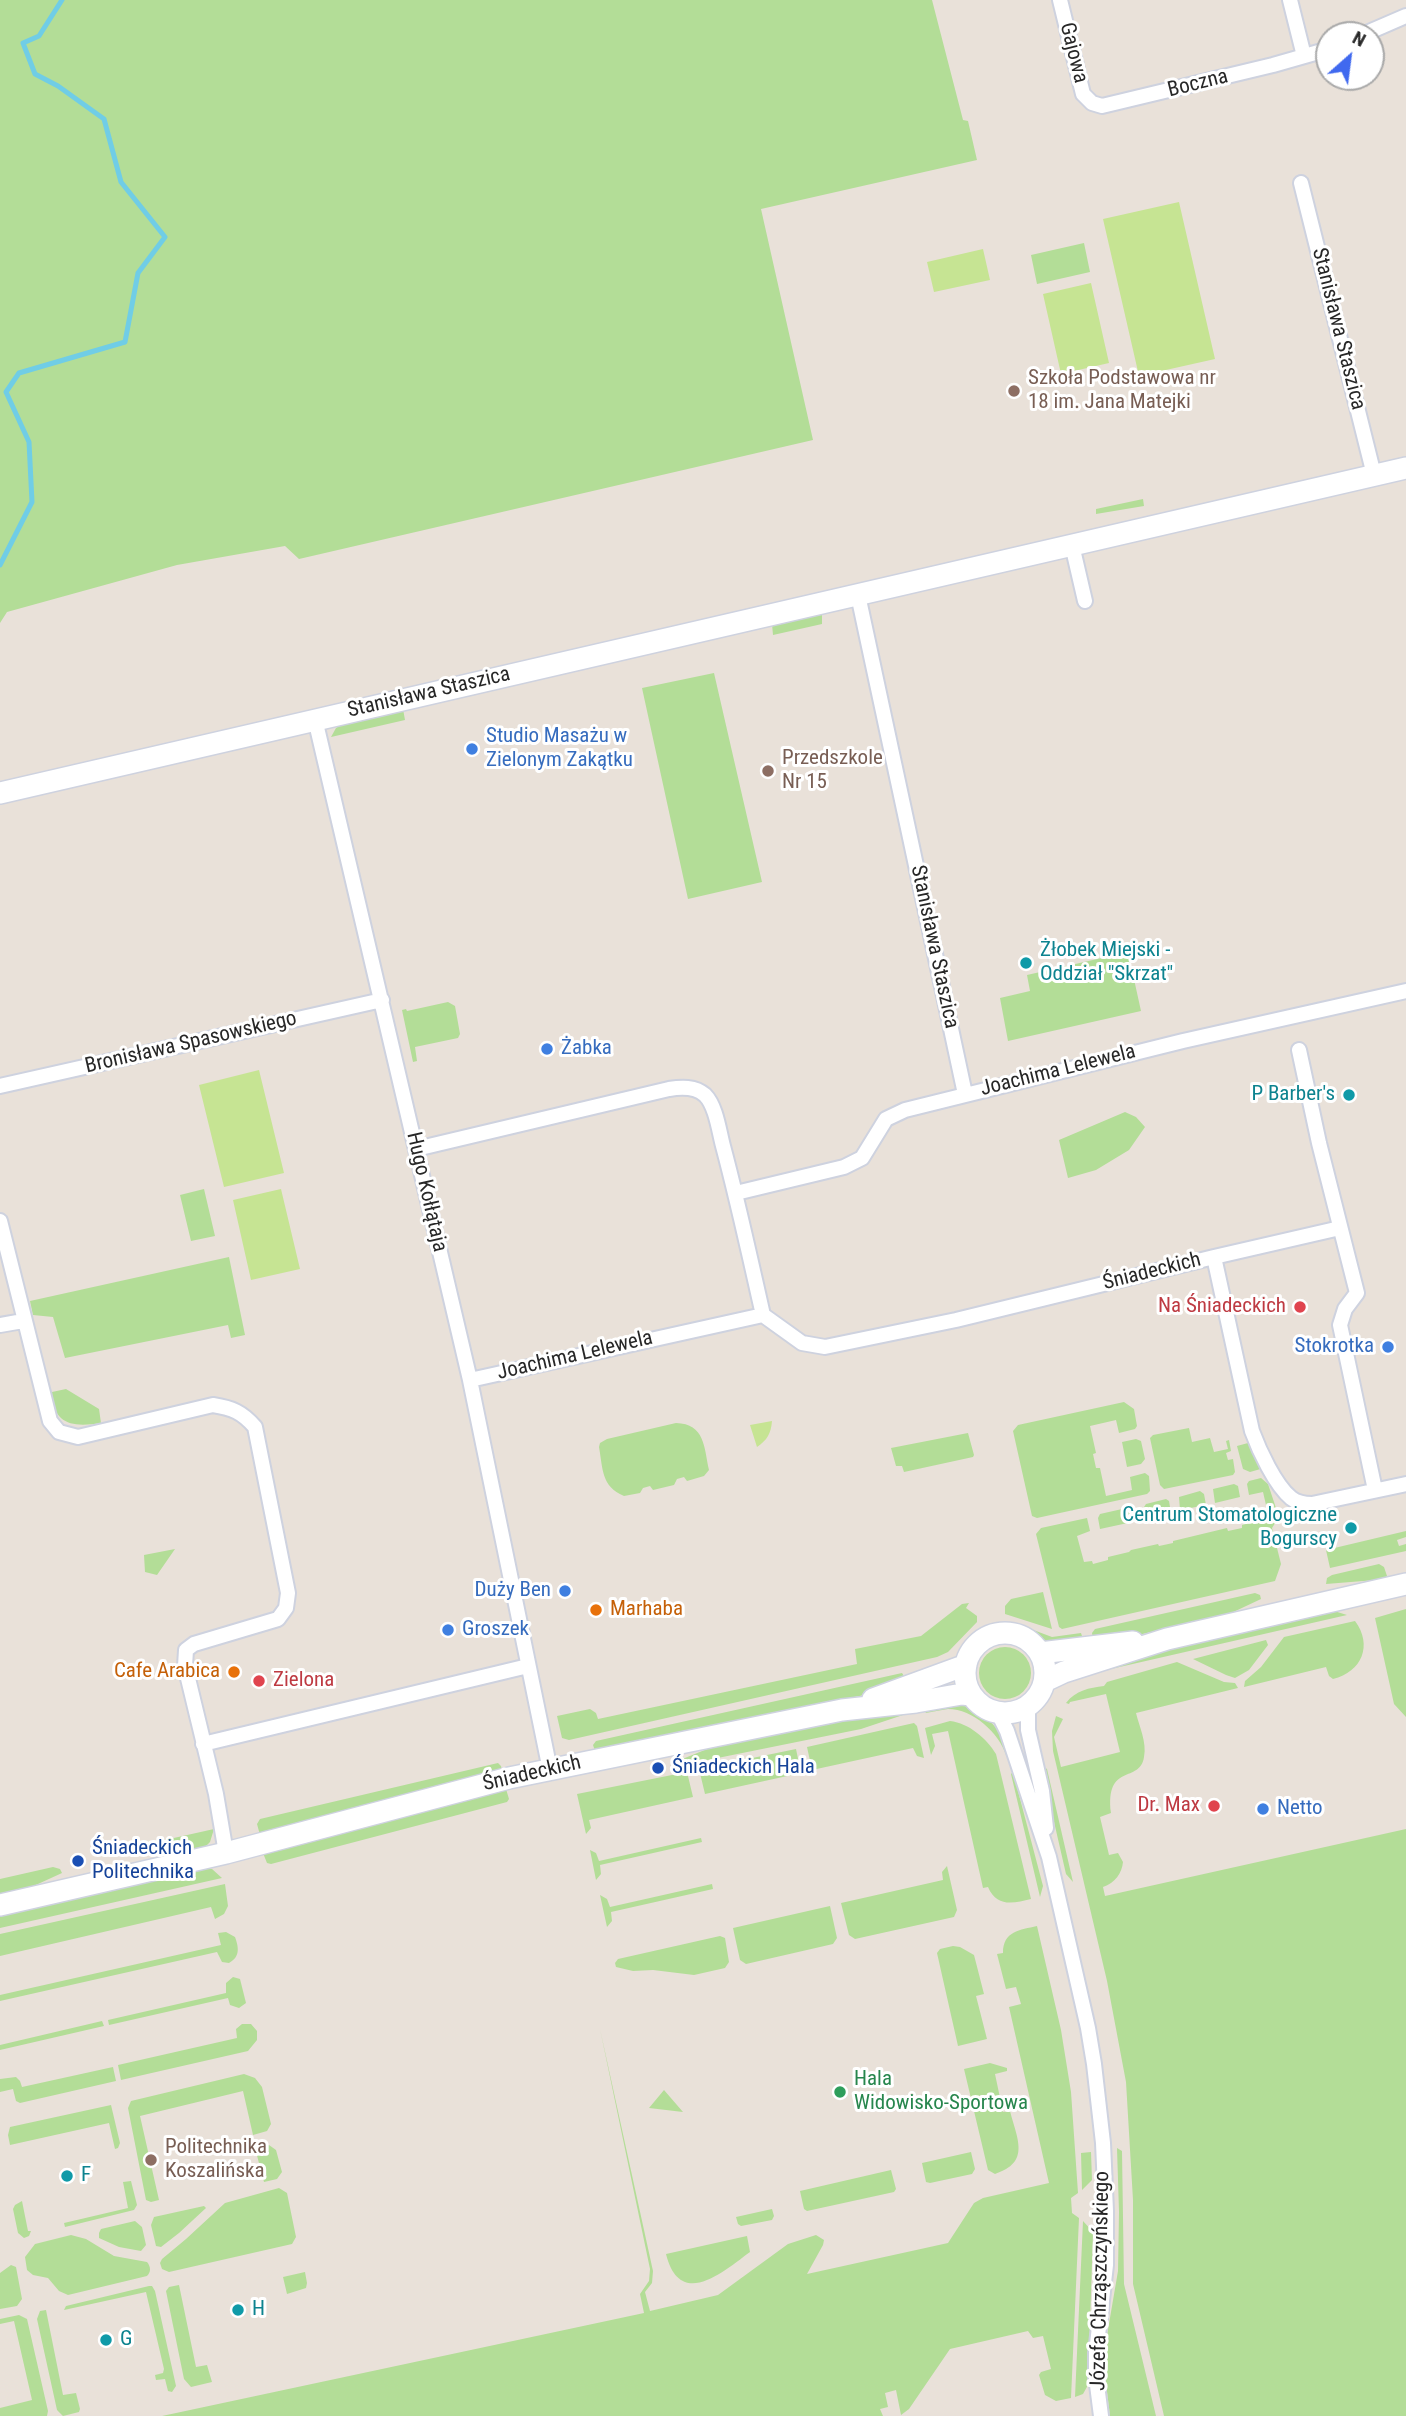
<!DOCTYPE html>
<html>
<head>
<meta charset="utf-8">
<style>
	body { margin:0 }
	#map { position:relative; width:1406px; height:2416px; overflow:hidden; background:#e9e1d9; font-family:"Roboto Condensed",sans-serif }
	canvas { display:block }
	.north { position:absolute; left:1315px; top:21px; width:70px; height:70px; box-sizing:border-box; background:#fff; border:2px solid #a9a9a9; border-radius:50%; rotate:28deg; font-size:19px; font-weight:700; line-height:28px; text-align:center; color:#272727 }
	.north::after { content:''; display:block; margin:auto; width:24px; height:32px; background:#4069ef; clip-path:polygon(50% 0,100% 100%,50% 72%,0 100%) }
</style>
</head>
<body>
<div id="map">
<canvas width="1406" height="2416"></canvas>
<div class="north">N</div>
</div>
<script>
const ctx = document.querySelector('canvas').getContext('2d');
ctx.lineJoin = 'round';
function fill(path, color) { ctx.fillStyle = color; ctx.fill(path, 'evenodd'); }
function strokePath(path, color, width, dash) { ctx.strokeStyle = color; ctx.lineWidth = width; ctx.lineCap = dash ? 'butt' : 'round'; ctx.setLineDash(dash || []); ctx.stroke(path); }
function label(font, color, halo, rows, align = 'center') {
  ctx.font = font + ' "Roboto Condensed",sans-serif'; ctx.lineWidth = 6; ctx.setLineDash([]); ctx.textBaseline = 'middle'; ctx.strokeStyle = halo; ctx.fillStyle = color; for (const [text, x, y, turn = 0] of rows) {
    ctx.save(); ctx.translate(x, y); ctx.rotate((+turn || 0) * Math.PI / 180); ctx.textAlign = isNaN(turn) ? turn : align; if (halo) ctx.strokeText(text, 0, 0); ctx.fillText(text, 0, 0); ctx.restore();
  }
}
fill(new Path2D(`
	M0,0H932L963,120L968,121L977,160L761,209L813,440L299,559L285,546L177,565L7,612L0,623Z
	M1084,243L1090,272L1037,284L1031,255Z
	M1143,499L1144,506L1096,514V509Z
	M822,612V624L773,635L772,624Z
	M714,673L762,882L688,899L642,688Z
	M403,709L405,720L331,737L336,728L345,722Z
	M1128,952L1141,1011L1008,1041L1000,998L1030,991L1027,975Z
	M448,1002L455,1006L460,1034L458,1038L415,1047L417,1061L413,1062L402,1010L406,1009L407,1011Z
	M1125,1112L1136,1117L1145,1127L1129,1150L1096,1170L1068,1178L1059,1140Z
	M204,1189L215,1236L191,1241L180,1195Z
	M229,1257L245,1335L231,1338L228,1325L65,1358L53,1317L33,1315L30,1301Z
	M66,1389L99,1409L101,1423C74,1427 53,1426 52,1392Z
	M1124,1402L1134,1409L1137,1426L1135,1429L1119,1433L1116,1420L1090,1426L1096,1453L1093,1454L1096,1468H1100L1106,1496L1132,1490L1130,1477L1145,1473L1149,1476L1150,1491L1147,1494L1037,1518L1032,1516L1013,1431L1018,1425Z
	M676,1423C705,1424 704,1447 709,1470L704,1476L687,1481L684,1477L677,1479L674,1485L653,1490L650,1486L643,1488L640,1493L624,1496C601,1486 603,1469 599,1447L600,1443L607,1439Z
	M1189,1428L1192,1442L1210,1438L1214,1452L1228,1449L1226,1441L1229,1440L1231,1451L1226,1453L1228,1460L1233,1459L1235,1472L1233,1475L1164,1489L1160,1485L1150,1438L1153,1435Z
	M968,1433L974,1455L973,1457L904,1472L902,1466H896L891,1448Z
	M1136,1439L1141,1441L1145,1459L1141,1464L1127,1467L1122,1442Z
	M1248,1443L1264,1468L1250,1472L1243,1469L1237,1446Z
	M1261,1478L1268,1484L1279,1517L1272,1528L1281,1564L1275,1581L1062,1629L1059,1627L1036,1534L1041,1528L1087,1518L1090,1531L1077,1536L1084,1562L1092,1561L1093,1564L1108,1560V1557L1129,1552L1131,1550L1158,1544L1159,1546L1173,1543V1541L1227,1528L1228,1531L1242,1528V1525L1269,1518L1263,1492L1249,1495L1247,1484L1249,1481Z
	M1234,1484L1238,1486L1240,1497L1215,1503L1213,1489Z
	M1200,1491L1204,1494L1206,1505L1180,1510L1179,1497Z
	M1166,1499L1169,1501L1171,1513L1146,1518L1144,1507L1146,1504Z
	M1131,1507L1134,1509L1137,1521L1100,1529L1098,1518L1100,1514Z
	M1406,1531V1537L1397,1540L1399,1546L1406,1544V1551L1330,1568L1326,1550Z
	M175,1549L157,1575L145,1572L144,1555Z
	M1379,1564L1384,1567L1388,1579L1326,1584L1327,1578L1332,1575Z
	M1043,1592L1052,1629L1005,1614V1606L1011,1599Z
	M1255,1593L1260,1595L1261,1599L1227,1615L1138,1635L1093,1639L1092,1633L1095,1629Z
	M969,1603L966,1608L977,1616V1622L948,1652L937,1657L569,1740L562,1738L557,1716L590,1709L596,1713L598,1719L857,1664L855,1649L921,1636L962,1604Z
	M1406,1609V1717L1394,1704L1375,1618Z
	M1334,1611L1347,1615L1102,1671L1136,1656Z
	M1355,1621C1373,1645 1362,1672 1333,1679L1329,1676L1326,1667L1244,1687L1245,1681L1261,1667L1284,1637Z
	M1012,1622L1052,1637L1081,1633L1084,1642H1049L1004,1623Z
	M1266,1640L1268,1645L1249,1670L1235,1678L1226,1675L1193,1659Z
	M979 1673a26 26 0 1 1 52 0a26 26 0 1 1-52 0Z
	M1177,1662L1224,1682L1235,1683L1238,1688L1136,1713C1139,1726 1147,1742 1144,1757C1140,1784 1105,1762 1111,1813L1100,1817L1109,1855L1118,1853L1123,1862C1122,1873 1115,1883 1103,1887L1105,1896L1406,1829V2416H1164L1133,2284V2200L1126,2082L1107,1981L1053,1751L1052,1731L1056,1716L1063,1719L1054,1737L1061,1767L1120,1752L1106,1694L1070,1702L1069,1704L1066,1703C1076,1690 1089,1688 1104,1686L1107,1682Z
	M902,1673L906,1679L864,1695L595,1751L593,1745L596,1741Z
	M960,1704C990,1716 999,1726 1009,1756L1006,1755C999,1733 973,1709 948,1709C940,1710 933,1712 926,1713L922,1707Z
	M912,1712L861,1729L683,1765L681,1763L680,1760L717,1745L871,1713Z
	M950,1721C969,1723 987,1739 996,1754L1031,1899C1014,1903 997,1908 988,1887L983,1888L948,1731L932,1734L935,1746L931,1755L925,1728Z
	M914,1723L917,1726L924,1758L917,1756L913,1748L812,1770L807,1747Z
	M796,1749L801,1773L705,1794L699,1769Z
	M498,1763L501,1766L502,1771L260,1835L257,1824L260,1819Z
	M1041,1765L1047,1769L1073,1882L1066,1874Z
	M687,1772L693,1797L589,1820L591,1828L586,1834L577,1794Z
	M1013,1772L1043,1886L1040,1897L1011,1774Z
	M506,1789L509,1799L507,1802L271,1864L267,1863L263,1853Z
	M214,1829L210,1842L204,1848L142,1855L143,1848L147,1844Z
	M701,1838L702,1842L600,1865L601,1874L596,1880L590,1850L596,1853L599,1861Z
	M947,1866L957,1910L954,1917L855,1939L849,1935L841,1903L943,1880L942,1872Z
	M53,1867L60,1869L62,1873L27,1889L0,1895V1879Z
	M201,1868L212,1869L222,1878L0,1928V1914Z
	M225,1884L228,1906L224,1914L215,1919L211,1907L0,1956V1934Z
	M712,1884L713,1889L611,1912L612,1921L607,1927L600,1895L607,1899L610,1907Z
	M830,1906L837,1938L833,1944L746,1964L740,1960L733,1928Z
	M1037,1926L1061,2030L1071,2092L1078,2193L1071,2198L1072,2213L1079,2218L1071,2398L1056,2401L1045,2395L1039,2375L1041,2372L1051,2369L1043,2336L1033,2338L1028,2331L950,2349L909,2409L901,2415L896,2390L885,2393L888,2407L880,2409L883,2416H162L644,2313L640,2294L649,2281L650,2269L600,2029L653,2271L652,2283L645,2292L650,2311L718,2295L788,2244L816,2235L824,2240L823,2245L807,2274L948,2243L974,2203L983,2198L1049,2183L1009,2007L1021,2004L1016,1987L1006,1989L997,1954L1003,1953C1003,1931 1020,1930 1037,1926Z
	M226,1932L235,1937C239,1948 240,1957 229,1963L222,1962L217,1952L0,2001V1995L221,1945L218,1933Z
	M720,1936L725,1938L729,1962L725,1968L694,1975L653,1970L633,1971L616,1967L615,1963L618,1959Z
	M953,1946L960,1947L974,1955L984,1994L976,1996L987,2039L958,2046L937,1953L940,1949Z
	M233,1977L240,1979L246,2003L239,2008L230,2005L228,1998L109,2025L108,2020L226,1993V1983Z
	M102,2021L104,2026L0,2050V2045Z
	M242,2024H251L257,2031V2040L248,2051L121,2080L118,2065L237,2038L236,2029Z
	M990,2063L1007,2068V2071L995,2074L1003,2112L1010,2111C1017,2139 1031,2162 995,2174L988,2170L964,2069Z
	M113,2067L116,2081L20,2103L16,2101L13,2089L0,2092V2079L16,2077L20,2081L22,2087Z
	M244,2074L255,2078L262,2087L271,2124L267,2131L253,2135L243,2091L140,2116L159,2200L151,2202L146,2200L128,2108L131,2101Z
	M664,2090L683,2112L649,2108Z
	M111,2105L120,2143L118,2148L115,2149L109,2123L10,2145L8,2135L10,2127Z
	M269,2145L276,2150L282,2172L277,2179L264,2182L255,2148Z
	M1117,2148L1122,2151L1124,2284L1156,2416H1110L1104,2367L1105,2347L1118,2271L1119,2212Z
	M971,2152L975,2169L972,2174L930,2183L926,2182L922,2163Z
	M1091,2152L1092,2180L1082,2190L1081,2153Z
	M891,2170L896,2189L894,2192L807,2211L804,2209L800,2191Z
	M131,2181L137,2205L134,2210L65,2227L64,2223L128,2208L123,2182Z
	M279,2188L287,2193L296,2237L292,2244L169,2272L162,2269L160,2263L162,2259L186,2239L225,2203Z
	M22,2201L28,2231H31L29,2236L24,2238L18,2233L13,2209L15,2205Z
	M204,2206L206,2208L179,2233L161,2247L156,2246L151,2225L154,2217Z
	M772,2209L774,2216L772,2220L741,2226L738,2224L736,2217Z
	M135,2221L142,2227L146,2245L141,2251L119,2247L99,2238V2233L101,2229Z
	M1083,2221L1093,2232L1088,2385L1083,2394L1075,2397Z
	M71,2235L86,2239L114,2256L147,2262C151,2267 151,2272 147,2276L68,2295L59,2291L48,2278L33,2275L27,2270L25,2257L35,2244Z
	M747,2236L750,2252C723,2272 680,2310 666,2254Z
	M11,2265L16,2267L22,2299L17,2306L0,2309V2273Z
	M305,2272L307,2283L306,2288L287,2294L283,2277Z
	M179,2285L196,2367L207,2365L212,2382L191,2387L184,2379L166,2291L169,2287Z
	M149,2286H152L155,2291L176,2386L172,2392L168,2391L165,2379L156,2380L155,2375L163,2373L164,2369L146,2292L64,2310L66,2306Z
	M46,2310L63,2395L76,2393L80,2409L79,2412L63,2416L57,2410L37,2319L40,2311Z
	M19,2315L27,2319L48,2411L47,2416H0V2408L32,2400L14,2321L0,2324V2319Z`), '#b3dd97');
fill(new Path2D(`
	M1179,202L1215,359L1139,376L1103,219Z
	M983,249L990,280L934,292L927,262Z
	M1091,283L1109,363L1061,374L1043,294Z
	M259,1070L284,1173L224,1187L199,1085Z
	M281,1189L300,1269L251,1280L233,1200Z
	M772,1421C771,1434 767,1440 757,1447L750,1425Z`), '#c6e493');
strokePath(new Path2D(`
	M0,565L32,502L29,442L6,392L19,373L125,342L138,273L165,237L121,182L104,119L58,86L35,74L23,43L39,36L62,0`), '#70cde6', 5);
const street = new Path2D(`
	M1060,0L1083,94L1092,103L1102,106L1273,65L1329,49
	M1290,0L1304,56
	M1362,35L1406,16
	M1301,183L1374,475
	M1072,545L1085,601
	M858,595L965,1094
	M315,719L470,1380L550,1770
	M1299,1050L1319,1143L1357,1293L1345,1309L1340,1325L1375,1490
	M0,1086L382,1000
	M416,1149L669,1089C681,1087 695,1086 705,1095C716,1106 719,1131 723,1146C738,1202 750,1258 763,1315
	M736,1193L844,1167L862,1158L886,1119L905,1110L1183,1041L1406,991
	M0,1221L50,1421L59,1432L78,1437L213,1405C232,1408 242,1412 255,1427L288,1593L286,1608L278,1619L194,1644L186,1650L185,1666L216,1794L226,1853
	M1214,1257L1340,1228
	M763,1315L802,1343L825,1347L956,1320L1214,1257L1252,1431C1259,1450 1275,1485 1291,1498C1297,1503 1304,1504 1312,1504L1406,1484
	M0,1325L23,1321
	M470,1380L763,1315
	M1028,1706V1730L1042,1791L1046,1828
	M998,1713L1007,1731L1049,1857L1088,2028L1094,2064L1103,2143L1106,2211V2265L1096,2353V2377L1101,2416
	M203,1744L528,1666`);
const secondary = new Path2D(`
	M0,793L1406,468
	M965 1673a40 40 0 1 1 80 0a40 40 0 1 1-80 0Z
	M1040,1653L1133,1642
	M1045,1681L1064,1672L1167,1639L1406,1584
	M873,1699L966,1665
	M0,1905L226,1853L509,1778L842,1710L916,1702L962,1694L971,1695`);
strokePath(street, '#ced2df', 18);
strokePath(secondary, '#ced2df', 24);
strokePath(street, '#fff', 14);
strokePath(secondary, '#fff', 21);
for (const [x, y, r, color] of [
	[1014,391,7,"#8d6e63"],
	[472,749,7,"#3f7fe0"],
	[768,771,7,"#8d6e63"],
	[1026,963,7,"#0f9aa8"],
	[547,1049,7,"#3f7fe0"],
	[1349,1095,7,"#0f9aa8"],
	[1300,1307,7,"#e0444e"],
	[1388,1347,7,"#3f7fe0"],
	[1351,1528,7,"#0f9aa8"],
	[565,1591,7,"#3f7fe0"],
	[596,1610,7,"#e8710a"],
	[448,1630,7,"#3f7fe0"],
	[234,1672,7,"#e8710a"],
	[259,1681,7,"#e0444e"],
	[658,1768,7,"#1a4fb4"],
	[1214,1806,7,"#e0444e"],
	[1263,1809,7,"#3f7fe0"],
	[78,1861,7,"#1a4fb4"],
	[840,2092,7,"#2e9e5b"],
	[151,2160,7,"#8d6e63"],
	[67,2176,7,"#0f9aa8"],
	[238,2310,7,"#0f9aa8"],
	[106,2340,7,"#0f9aa8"]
]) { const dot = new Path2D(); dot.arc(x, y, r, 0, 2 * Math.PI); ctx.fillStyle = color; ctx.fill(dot); strokePath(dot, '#fff', 2.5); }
label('21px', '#272727', '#fff', [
	["Gajowa",1073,53,76],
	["Boczna",1198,84,-14],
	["Stanisława Staszica",1338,329,76],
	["Stanisława Staszica",429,693,-13],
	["Stanisława Staszica",934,947,78],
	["Bronisława Spasowskiego",191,1043,-13],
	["Joachima Lelewela",1058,1071,-14],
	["Hugo Kołłątaja",426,1192,77],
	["Śniadeckich",1152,1272,-14],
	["Joachima Lelewela",575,1356,-13],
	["Śniadeckich",532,1774,-13],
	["Józefa Chrząszczyńskiego",1101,2281,-89]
]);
label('21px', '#785e54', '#fff', [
	["Szkoła Podstawowa nr",1028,379],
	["18 im. Jana Matejki",1028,403],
	["Przedszkole",782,759],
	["Nr 15",782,783],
	["Politechnika",165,2148],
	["Koszalińska",165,2172]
], 'left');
label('21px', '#366cbe', '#fff', [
	["Studio Masażu w",486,737],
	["Zielonym Zakątku",486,761],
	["Żabka",561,1049],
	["Stokrotka",1374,1347,"right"],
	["Duży Ben",551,1591,"right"],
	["Groszek",462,1630],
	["Netto",1277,1809]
], 'left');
label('21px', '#0d838f', '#fff', [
	["Żłobek Miejski -",1040,951],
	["Oddział \"Skrzat\"",1040,975],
	["P Barber's",1335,1095,"right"],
	["Centrum Stomatologiczne",1337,1516,"right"],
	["Bogurscy",1337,1540,"right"],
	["F",81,2176],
	["H",252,2310],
	["G",120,2340]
], 'left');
label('21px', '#be3a42', '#fff', [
	["Na Śniadeckich",1286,1307],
	["Zielona",273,1681,"left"],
	["Dr. Max",1200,1806]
], 'right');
label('21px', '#c56008', '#fff', [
	["Marhaba",610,1610],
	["Cafe Arabica",220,1672,"right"]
], 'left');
label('21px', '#164399', '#fff', [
	["Śniadeckich Hala",672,1768],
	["Śniadeckich",92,1849],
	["Politechnika",92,1873]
], 'left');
label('21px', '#27864d', '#fff', [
	["Hala",854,2080],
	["Widowisko-Sportowa",854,2104]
], 'left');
</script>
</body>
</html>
